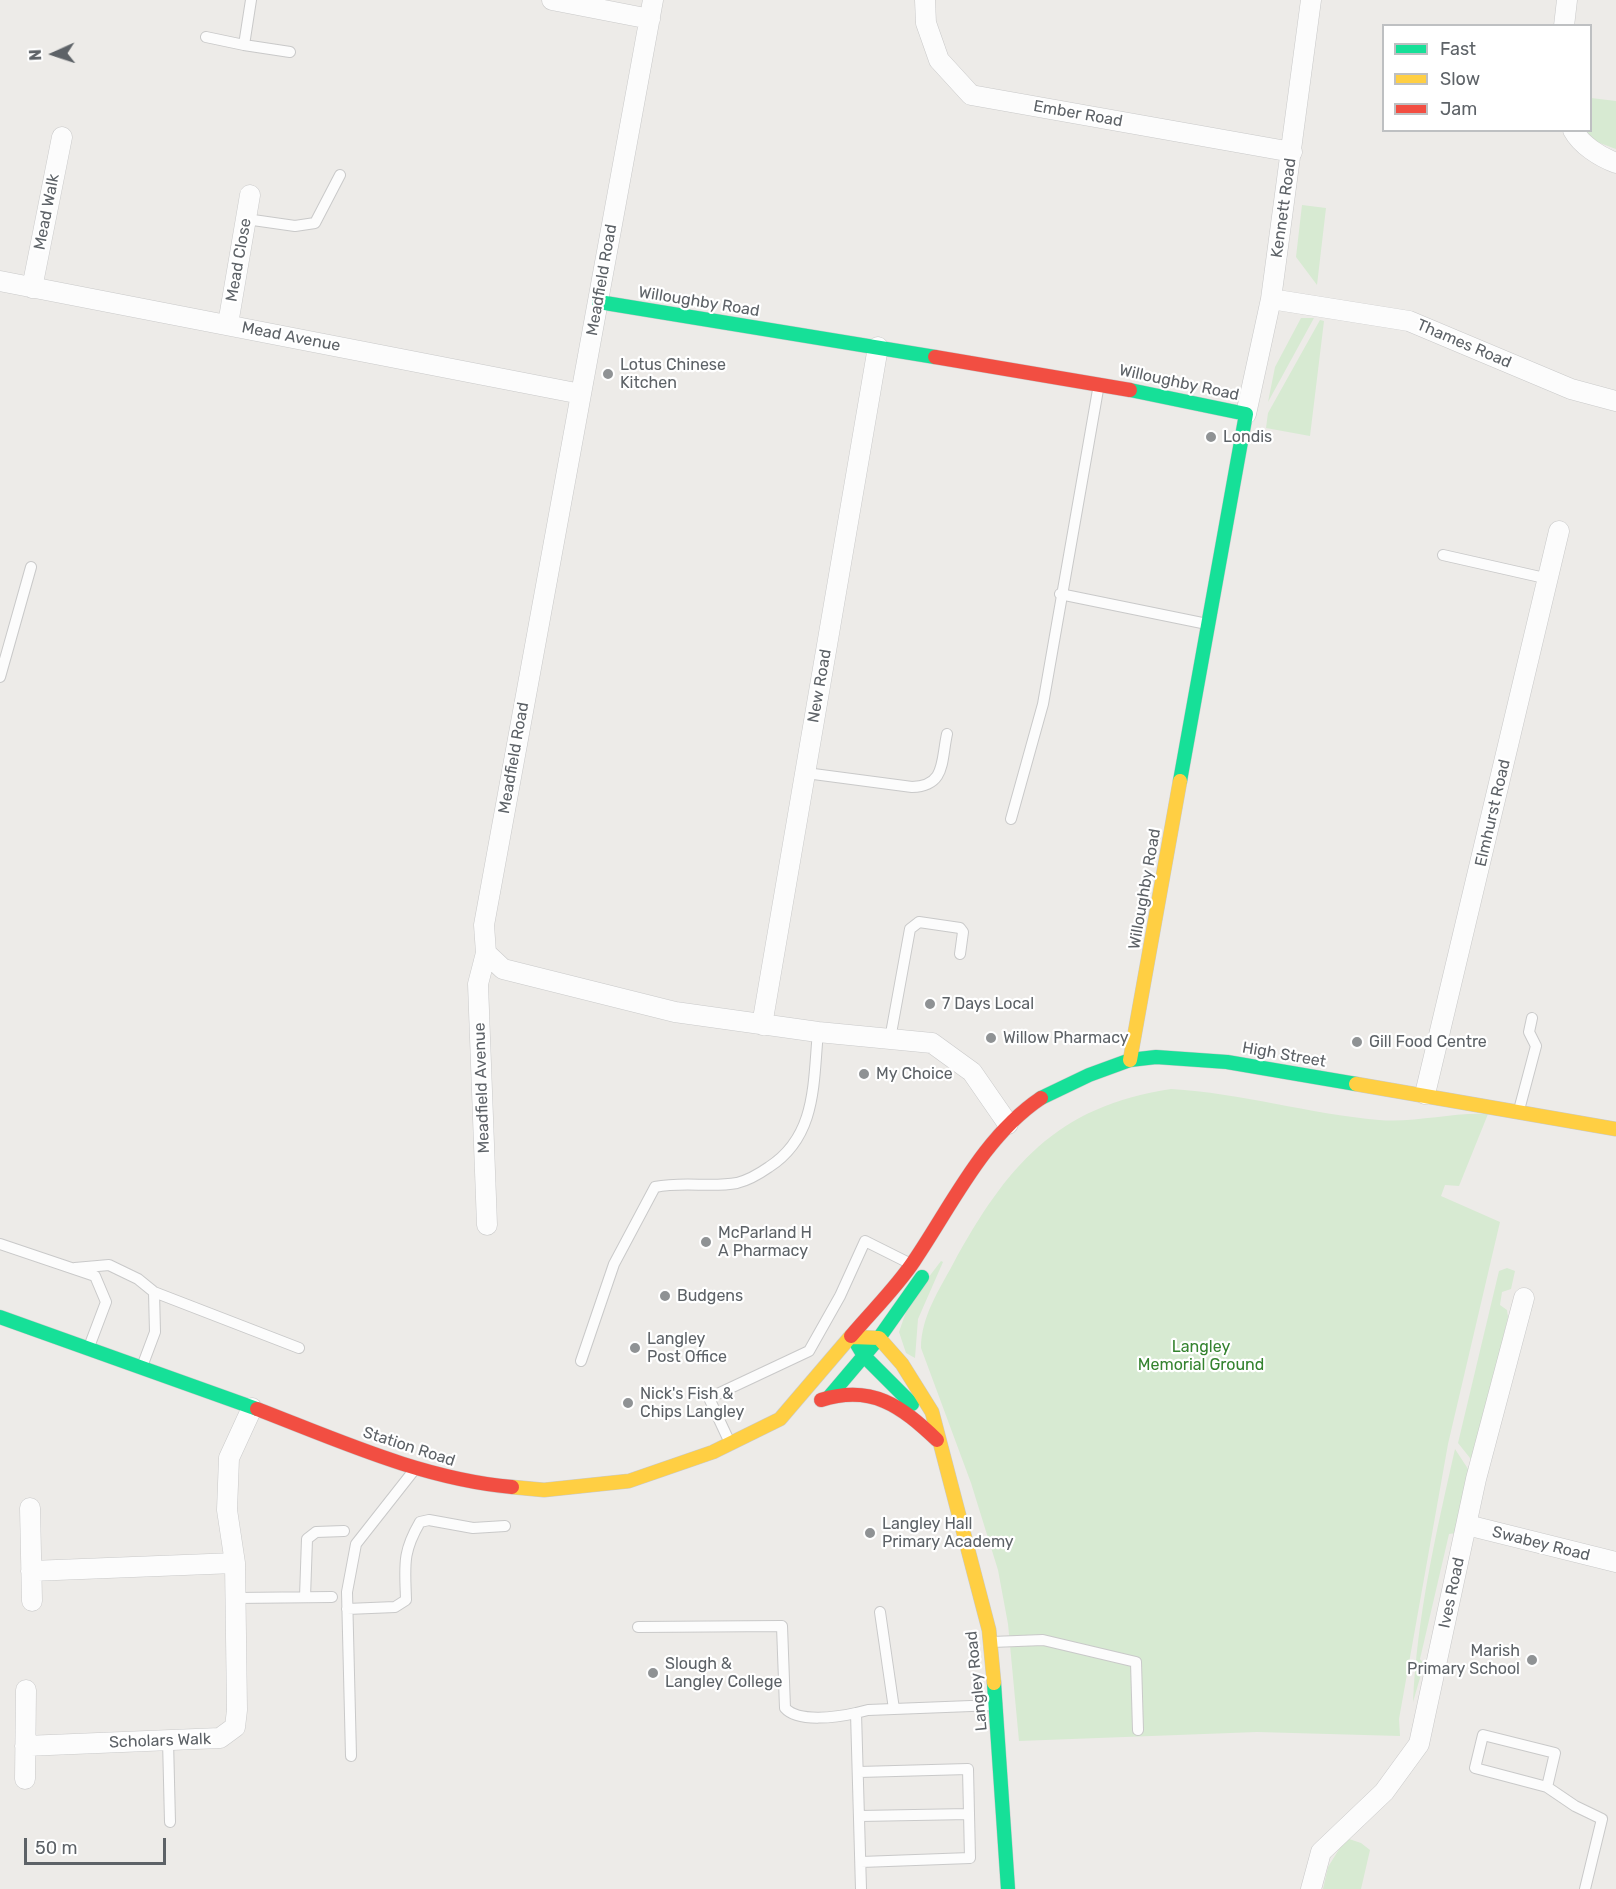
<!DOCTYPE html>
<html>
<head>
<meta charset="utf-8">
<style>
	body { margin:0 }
	#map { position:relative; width:1616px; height:1889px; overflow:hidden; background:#edebe8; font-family:Rubik,sans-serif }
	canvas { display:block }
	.legend { position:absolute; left:1382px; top:24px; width:210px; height:108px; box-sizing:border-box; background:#fff; border:2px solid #bec0c2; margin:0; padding:8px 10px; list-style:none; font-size:18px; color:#5d6267 }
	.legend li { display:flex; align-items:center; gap:12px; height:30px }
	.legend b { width:30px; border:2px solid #bec0c2 }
	.north { position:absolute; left:24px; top:24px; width:60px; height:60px; -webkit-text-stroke:4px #fff; paint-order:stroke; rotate:267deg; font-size:16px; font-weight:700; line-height:24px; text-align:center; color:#5d6267 }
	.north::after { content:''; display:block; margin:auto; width:21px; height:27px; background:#5d6267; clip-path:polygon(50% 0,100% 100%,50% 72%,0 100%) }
	.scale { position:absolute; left:24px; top:1838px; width:142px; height:27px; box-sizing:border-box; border:3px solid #5d6267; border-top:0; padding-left:8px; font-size:18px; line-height:21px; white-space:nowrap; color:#5d6267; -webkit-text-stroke:4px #fff; paint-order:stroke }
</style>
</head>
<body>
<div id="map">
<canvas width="1616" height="1889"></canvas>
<ul class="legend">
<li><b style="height:8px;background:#16e098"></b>Fast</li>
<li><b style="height:8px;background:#ffcf43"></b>Slow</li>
<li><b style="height:8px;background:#f24e42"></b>Jam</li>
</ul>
<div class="north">N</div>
<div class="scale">50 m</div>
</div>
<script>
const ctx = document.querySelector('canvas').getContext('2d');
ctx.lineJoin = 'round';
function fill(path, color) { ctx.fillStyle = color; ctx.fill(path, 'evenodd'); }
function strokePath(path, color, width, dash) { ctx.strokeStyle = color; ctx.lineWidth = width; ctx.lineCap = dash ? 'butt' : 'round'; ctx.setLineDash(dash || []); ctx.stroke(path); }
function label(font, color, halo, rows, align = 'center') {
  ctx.font = font + ' Rubik,sans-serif'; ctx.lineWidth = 4.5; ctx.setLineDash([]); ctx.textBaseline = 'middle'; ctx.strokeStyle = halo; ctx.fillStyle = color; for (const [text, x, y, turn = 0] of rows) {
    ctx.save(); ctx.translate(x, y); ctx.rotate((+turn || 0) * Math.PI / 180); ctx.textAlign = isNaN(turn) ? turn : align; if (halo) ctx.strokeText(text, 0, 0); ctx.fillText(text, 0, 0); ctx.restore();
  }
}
fill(new Path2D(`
	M1591,98L1616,101V149L1597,142L1586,131L1590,130Z
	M1302,205L1326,208L1317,285L1296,257Z
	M1301,318H1314L1268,402L1275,367Z
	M1320,320L1324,321L1310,436L1266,428L1268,413Z
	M1171,1089C1241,1093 1309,1114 1379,1120C1416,1123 1452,1112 1488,1114L1459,1186L1445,1185L1441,1196L1500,1222L1448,1444L1399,1719L1400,1736L1257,1732L1019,1741L1008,1624L998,1570L971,1483L921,1348C921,1317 939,1290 953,1264C1006,1167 1056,1106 1171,1089Z
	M941,1261L943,1262L918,1319L915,1358L906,1353L899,1332L909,1303Z
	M1507,1268L1515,1271L1511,1289L1502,1292L1500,1305L1507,1310L1508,1317L1474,1463L1458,1443L1499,1271Z
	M1455,1449L1472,1475L1456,1533L1449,1534L1420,1659L1424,1664L1413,1702C1417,1616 1436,1533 1455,1449Z
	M1346,1838L1361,1843L1370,1850L1361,1889H1323L1328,1867Z`), '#d7ead2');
const lane = new Path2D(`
	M251,0L244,45L290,52
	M206,37L244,45
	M246,219L295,226L315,223L340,175
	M1443,555L1549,579
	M1060,594L1207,624
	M0,677L31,567
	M806,773L912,787C946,786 941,761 947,734
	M1011,819L1043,704L1099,384
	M890,1039L910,929L919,922L960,928L963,932L960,954
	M1519,1110L1536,1046L1529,1032L1532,1018
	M0,1244L95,1276L106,1302L89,1347
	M75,1268L109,1265L138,1279L154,1292L155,1332L143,1364
	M154,1292L299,1348
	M581,1361L614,1264L655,1187C685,1181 710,1188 737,1183C749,1180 759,1174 769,1167C817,1136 813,1083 818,1032
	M730,1443L709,1398L809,1351L840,1296L865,1241L911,1264
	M305,1597L307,1539L316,1532L344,1531
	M235,1598L332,1597
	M347,1609L395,1607L406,1600C405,1565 402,1553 420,1522L429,1520L473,1528L505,1526
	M880,1612L894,1709
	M638,1627L782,1626L785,1708C798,1723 838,1717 856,1713
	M992,1642L1043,1640L1136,1662L1138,1730
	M168,1740L170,1822
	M351,1756L347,1592L356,1544L415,1469
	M859,1772L968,1769L970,1858L861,1862
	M1547,1787L1555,1753L1483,1735L1475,1768L1547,1787L1575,1806L1602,1819L1585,1889
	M860,1816L969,1814
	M861,1889L856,1713L868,1710L997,1705`);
const street = new Path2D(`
	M552,0L650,19
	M925,0L926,23L939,60L971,95L1292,152
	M1564,26L1567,0
	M1573,130C1581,145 1600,157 1616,163
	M0,281L581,394
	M32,288L62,137
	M1271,299L1409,321L1571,389L1616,401
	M228,324L250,195
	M1246,414L1271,299L1311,0
	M486,953L503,969L675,1012L818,1032L932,1043L972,1072L1008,1124
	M762,1025L878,347
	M1425,1094L1559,531
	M487,1225L478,984L486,953L484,925L653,0
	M30,1508L32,1601
	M1467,1525L1616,1562
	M31,1571L235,1563
	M25,1746L220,1738L235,1727L237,1710L235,1563L227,1510L229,1458L252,1408
	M25,1779L26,1690
	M1311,1889L1321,1852L1384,1792L1419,1744L1476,1479L1524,1298`);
const fast = new Path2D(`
	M599,302L935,357
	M1130,390L1246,414L1180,781
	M1041,1098L1089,1075L1130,1060L1156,1057L1227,1062L1356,1084
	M0,1317L257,1409
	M855,1341L864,1356L912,1404
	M829,1397L879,1338L922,1277
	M994,1683L1008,1889`);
const slow = new Path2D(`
	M1130,1060L1180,781
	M1356,1084L1616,1129
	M852,1337L879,1338L902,1364L932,1412L989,1630L994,1683
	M512,1487L544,1490L629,1481L713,1452L780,1419L851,1336`);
const jam = new Path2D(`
	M935,357L1130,390
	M851,1336C872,1311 896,1288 914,1261C952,1205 983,1137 1041,1098
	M821,1400C872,1384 901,1406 937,1440
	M257,1409C340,1441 423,1479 512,1487`);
strokePath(lane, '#c9c9c9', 12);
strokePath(street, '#c9c9c9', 21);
strokePath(fast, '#c9caca', 15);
strokePath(slow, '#c9caca', 15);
strokePath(jam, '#c9caca', 15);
strokePath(lane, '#fcfcfc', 10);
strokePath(street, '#fcfcfc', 20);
strokePath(fast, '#16e098', 14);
strokePath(slow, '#ffcf43', 14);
strokePath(jam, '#f24e42', 14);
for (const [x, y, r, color] of [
	[608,374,6,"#8f9294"],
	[1211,437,6,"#8f9294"],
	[930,1004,6,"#8f9294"],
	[991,1038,6,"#8f9294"],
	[1357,1042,6,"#8f9294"],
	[864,1074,6,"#8f9294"],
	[706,1242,6,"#8f9294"],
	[665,1296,6,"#8f9294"],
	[635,1348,6,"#8f9294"],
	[628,1403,6,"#8f9294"],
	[870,1533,6,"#8f9294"],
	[1532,1660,6,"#8f9294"],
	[653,1673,6,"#8f9294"]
]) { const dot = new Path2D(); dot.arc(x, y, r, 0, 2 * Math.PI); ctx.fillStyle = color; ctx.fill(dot); strokePath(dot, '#fff', 2); }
label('16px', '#5d6267', '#fff', [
	["Ember Road",1078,114,10],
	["Kennett Road",1284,208,-82],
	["Mead Walk",47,212,-79],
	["Mead Close",239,260,-80],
	["Meadfield Road",602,280,-80],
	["Willoughby Road",699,302,9],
	["Mead Avenue",291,337,11],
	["Thames Road",1464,344,23],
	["Willoughby Road",1179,383,12],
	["New Road",820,686,-80],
	["Meadfield Road",514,758,-80],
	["Elmhurst Road",1493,813,-77],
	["Willoughby Road",1145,889,-80],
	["High Street",1284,1055,10],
	["Meadfield Avenue",482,1088,-92],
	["Station Road",409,1447,18],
	["Swabey Road",1541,1544,14],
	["Ives Road",1452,1593,-78],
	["Langley Road",977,1681,-96],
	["Scholars Walk",160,1741,-2]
]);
label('16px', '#5d6267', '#fff', [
	["Lotus Chinese",620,365],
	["Kitchen",620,383],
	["Londis",1223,437],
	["7 Days Local",942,1004],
	["Willow Pharmacy",1003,1038],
	["Gill Food Centre",1369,1042],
	["My Choice",876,1074],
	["McParland H",718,1233],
	["A Pharmacy",718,1251],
	["Budgens",677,1296],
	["Langley",647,1339],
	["Post Office",647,1357],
	["Nick's Fish &",640,1394],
	["Chips Langley",640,1412],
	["Langley Hall",882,1524],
	["Primary Academy",882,1542],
	["Marish",1520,1651,"right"],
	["Primary School",1520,1669,"right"],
	["Slough &",665,1664],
	["Langley College",665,1682]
], 'left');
label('16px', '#34832f', '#fff', [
	["Langley",1201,1347],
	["Memorial Ground",1201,1365]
]);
</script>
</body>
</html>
